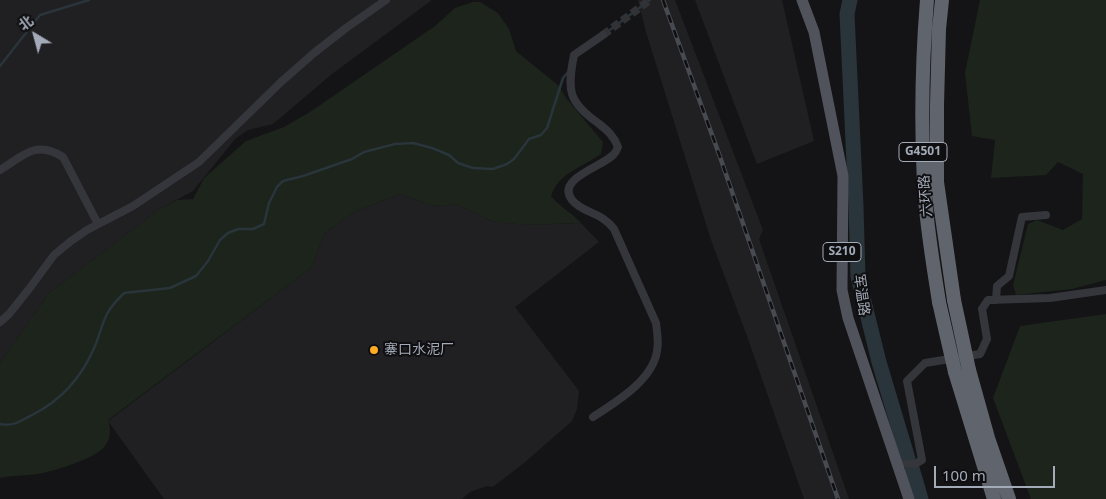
<!DOCTYPE html>
<html>
<head>
<meta charset="utf-8">
<style>
	body { margin:0 }
	#map { position:relative; width:1106px; height:499px; overflow:hidden; background:#141416; font-family:"Noto Sans","Noto Sans SC",sans-serif }
	canvas { display:block }
	.north { position:absolute; left:10px; top:10px; width:50px; height:50px; -webkit-text-stroke:4px #0f0f11; paint-order:stroke; rotate:323deg; font-size:14px; font-weight:700; line-height:20px; text-align:center; color:#a4abb8 }
	.north::after { content:''; display:block; margin:auto; width:18px; height:22px; background:#a4abb8; clip-path:polygon(50% 0,100% 100%,50% 72%,0 100%) }
	.scale { position:absolute; left:934px; top:466px; width:121px; height:22px; box-sizing:border-box; border:2px solid #a4abb8; border-top:0; padding-left:6px; font-size:15px; line-height:18px; white-space:nowrap; color:#a4abb8; -webkit-text-stroke:4px #0f0f11; paint-order:stroke }
</style>
</head>
<body>
<div id="map">
<canvas width="1106" height="499"></canvas>
<div class="north">北</div>
<div class="scale">100 m</div>
</div>
<script>
const ctx = document.querySelector('canvas').getContext('2d');
ctx.lineJoin = 'round';
function fill(path, color) { ctx.fillStyle = color; ctx.fill(path, 'evenodd'); }
function strokePath(path, color, width, dash) { ctx.strokeStyle = color; ctx.lineWidth = width; ctx.lineCap = dash ? 'butt' : 'round'; ctx.setLineDash(dash || []); ctx.stroke(path); }
function label(font, color, halo, rows, align = 'center') {
  ctx.font = font + ' "Noto Sans","Noto Sans SC",sans-serif'; ctx.lineWidth = 4; ctx.setLineDash([]); ctx.textBaseline = 'middle'; ctx.strokeStyle = halo; ctx.fillStyle = color; for (const [text, x, y, turn = 0] of rows) {
    ctx.save(); ctx.translate(x, y); ctx.rotate((+turn || 0) * Math.PI / 180); ctx.textAlign = isNaN(turn) ? turn : align; if (halo) ctx.strokeText(text, 0, 0); ctx.fillText(text, 0, 0); ctx.restore();
  }
}
fill(new Path2D(`
	M0,0H432L332,74L273,124L248,130L235,139L193,191L158,210L49,293L0,363Z
	M638,0H675L763,230L759,239L849,499H804L747,336L711,240L646,32Z
	M695,0H782L814,141L757,164Z
	M400,194L430,205L446,206L455,204L492,221L524,225L581,223L599,242L515,307L579,391L577,409L572,421L524,463L493,487L487,486L470,492L462,499H164L108,421L312,267L324,234L354,212Z`), '#202023');
fill(new Path2D(`
	M980,0H1106V280L1072,289L1016,295L1013,285L1028,224L1037,220L1063,230L1082,219L1083,174L1058,162L1046,175L991,178L995,140L972,136L965,73Z
	M473,2H480L498,13L509,29L516,51L559,86L566,98L603,142L601,154C582,168 559,172 551,196C560,207 572,213 581,223L524,225L492,221L455,204L446,206L430,205L400,194L354,212L324,234L312,267L108,420C111,429 111,438 105,446C95,459 54,471 38,474C25,476 13,475 0,478V363L49,293L158,210L177,200L193,199L204,178L246,141L284,127L310,112L435,26L455,8Z
	M1106,314V499H1031L993,398L1020,326Z`), '#1c241c');
strokePath(new Path2D(`
	M603,35L650,0
	M0,66L40,15L89,0
	M0,424C12,427 21,421 32,415C62,400 82,377 95,346C99,336 102,324 107,314C111,306 118,299 124,293L170,288L196,276L208,261L220,240L228,233L238,229H253L264,224L269,203L277,187L283,181L303,176L352,159L364,152L395,144L413,143L432,148L449,155L458,163L473,168L493,169L507,164L514,159L529,139L541,135L547,128L563,78L569,71`), '#29343b', 2.5);
strokePath(new Path2D(`
	M850,0L847,14L856,206L858,277L879,362L908,459
	M912,468L921,499`), '#29343b', 15);
strokePath(new Path2D(`
	M603,35L650,0`), '#313236', 8, [8, 4]);
strokePath(new Path2D(`
	M0,170C24,155 36,140 63,157L98,224
	M996,300L997,286L1009,276L1022,217L1046,215
	M0,322L9,314L29,289L54,255L71,241L87,230L133,206L199,162L281,82L314,53L346,28L386,0
	M593,417C616,402 653,380 657,351C659,341 657,332 656,323L614,229C602,212 582,213 572,200C555,178 605,166 614,154C616,152 617,149 618,147C614,136 607,130 598,123C568,102 567,90 574,55L603,35
	M896,463L915,464L922,460L907,381L925,363L980,354L987,339L982,309L988,300L1050,298L1106,290`), '#35363c', 8);
strokePath(new Path2D(`
	M802,0L814,32L843,176L842,290L848,318L909,499`), '#50535b', 11);
strokePath(new Path2D(`
	M927,0C922,61 921,123 924,184C926,224 933,263 939,302
	M942,0L939,29L937,105V182L954,300
	M969,370L988,438L1009,499
	M955,372L994,499`), '#60646d', 14);
const rail = new Path2D(`
	M663,0L719,154L838,499`);
strokePath(rail, '#474a51', 4.5);
strokePath(rail, '#0f0f11', 2.5, [8]);
strokePath(new Path2D(`
	M954,300L969,370
	M939,302L955,372`), '#60646d', 14);
for (const [x, y, r, color] of [
	[374,350,5,"#ffac23"]
]) { const dot = new Path2D(); dot.arc(x, y, r, 0, 2 * Math.PI); ctx.fillStyle = color; ctx.fill(dot); strokePath(dot, '#0f0f11', 2); }
for (const [x, y, w] of [
	[923,152,48],
	[842,252,38]
]) { const box = new Path2D(); box.roundRect(x - w / 2, y - 9.5, w, 19, 4); ctx.fillStyle = '#0f0f11'; ctx.fill(box); strokePath(box, '#a4abb8', 1); }
label('bold 12px', '#a4abb8', null, [
	["G4501",923,152],
	["S210",842,252]
]);
label('14px', '#a4abb8', '#0f0f11', [
	["六环路",926,196,-94],
	["军温路",861,295,82]
]);
label('14px', '#a4abb8', '#0f0f11', [
	["寨口水泥厂",384,350]
], 'left');
</script>
</body>
</html>
